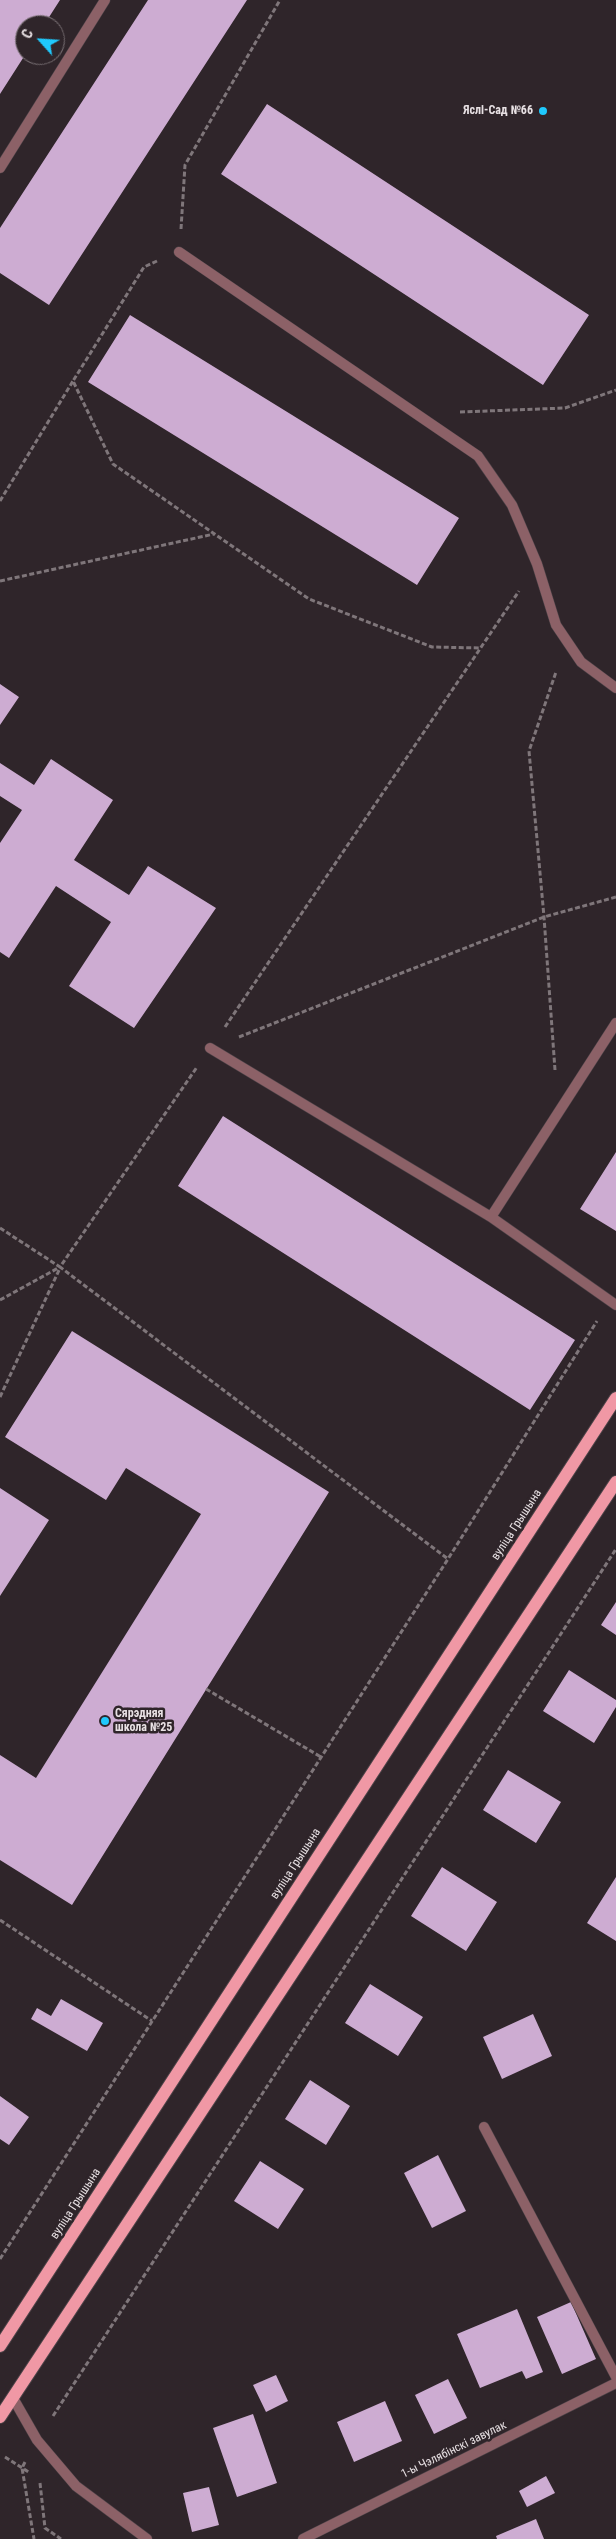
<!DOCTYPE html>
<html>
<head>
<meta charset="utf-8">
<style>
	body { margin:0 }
	#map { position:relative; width:616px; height:2539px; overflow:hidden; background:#2f252a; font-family:"Roboto Condensed",sans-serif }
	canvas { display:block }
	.north { position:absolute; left:15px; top:15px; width:50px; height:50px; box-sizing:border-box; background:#2f252a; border:1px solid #797074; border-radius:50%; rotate:296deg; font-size:14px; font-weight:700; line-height:20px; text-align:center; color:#e8e1e4 }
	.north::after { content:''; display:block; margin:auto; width:18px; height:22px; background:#1fc9fd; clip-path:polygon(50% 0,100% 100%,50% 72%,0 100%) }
</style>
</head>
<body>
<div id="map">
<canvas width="616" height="2539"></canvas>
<div class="north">С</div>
</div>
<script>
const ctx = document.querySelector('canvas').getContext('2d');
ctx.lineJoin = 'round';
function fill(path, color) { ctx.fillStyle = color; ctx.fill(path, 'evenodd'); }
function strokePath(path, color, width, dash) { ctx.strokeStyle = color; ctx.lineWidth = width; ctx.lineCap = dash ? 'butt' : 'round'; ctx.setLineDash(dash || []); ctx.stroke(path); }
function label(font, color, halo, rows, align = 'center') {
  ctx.font = font + ' "Roboto Condensed",sans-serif'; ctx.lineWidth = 5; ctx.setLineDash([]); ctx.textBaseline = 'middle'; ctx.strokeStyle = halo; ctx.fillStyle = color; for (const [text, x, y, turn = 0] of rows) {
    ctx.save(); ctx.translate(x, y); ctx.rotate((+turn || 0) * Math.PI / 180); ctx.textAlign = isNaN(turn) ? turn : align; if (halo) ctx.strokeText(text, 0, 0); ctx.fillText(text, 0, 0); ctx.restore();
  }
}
fill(new Path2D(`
	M0,0H60L44,25H25V55L0,94Z
	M148,0H247L49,305L0,273V228Z
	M267,104L589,315L543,385L221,174Z
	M130,315L459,518L417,585L88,382Z
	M0,684L19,697L0,725Z
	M51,759L113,800L74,860L129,895L148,866L216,908L134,1028L69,986L111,922L56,886L9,958L0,952V843L22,810L0,796V763L34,785Z
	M223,1116L575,1340L530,1410L178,1186Z
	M616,1152V1231L580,1209Z
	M72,1331L329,1492L72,1905L0,1860V1755L36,1778L201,1514L126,1468L106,1500L5,1437Z
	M0,1488L49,1520L0,1596Z
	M616,1602V1635L601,1625Z
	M569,1670L616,1700V1707L594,1743L543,1711Z
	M508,1770L561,1802L536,1843L483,1810Z
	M442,1867L497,1902L466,1951L411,1916Z
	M616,1877V1941L587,1923Z
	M370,1984L423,2017L398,2056L345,2023Z
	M61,1999L103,2023L87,2051L31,2019L37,2008L51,2016Z
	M533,2014L552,2056L502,2079L483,2037Z
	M310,2080L350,2106L326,2145L285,2119Z
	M0,2096L29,2117L9,2145L0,2139Z
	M438,2155L466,2211L432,2228L404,2173Z
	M260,2161L304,2189L278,2229L234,2201Z
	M571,2302L596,2359L562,2374L537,2317Z
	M517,2309L543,2372L526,2379L522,2371L480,2388L457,2334Z
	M276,2375L288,2401L266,2412L253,2385Z
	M448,2379L467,2418L434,2434L415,2395Z
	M385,2401L402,2441L354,2462L337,2422Z
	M253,2414L277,2483L237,2497L213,2428Z
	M546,2476L555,2493L527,2507L519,2491Z
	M209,2487L219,2525L192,2532L183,2493Z
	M536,2519L544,2539H497L496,2536Z`), '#cdacd2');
const service = new Path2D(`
	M0,168L105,0
	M179,252L478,456L512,505L537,564L556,625L581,662L616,688
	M210,1048L491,1217L616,1305
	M491,1217L616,1023`);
const minor = new Path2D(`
	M484,2127L616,2377
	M13,2398L37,2440L76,2486L147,2539
	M303,2539L616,2383`);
const primary = new Path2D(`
	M0,2346L616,1398
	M0,2417L616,1482`);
strokePath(service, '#4d4348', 11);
strokePath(minor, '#4d4348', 11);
strokePath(primary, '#4d4348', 14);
strokePath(new Path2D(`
	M181,229L185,165L280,0
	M157,261L144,267L73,381L113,464L309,599L432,647L481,648
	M460,412L565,408L616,390
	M0,501L73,381
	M0,581L214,534
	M225,1027L519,591
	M239,1037L544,917L616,897
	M555,1070L544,917L529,751L556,672
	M0,1228L60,1267L197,1067
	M0,1300L60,1267L448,1559
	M0,1397L60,1268
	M206,1689L321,1757
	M0,1920L152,2021
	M0,2259L448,1559L597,1321
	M53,2416L616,1549
	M5,2457L30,2473
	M25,2462L22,2468L34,2539
	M40,2483L45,2528L61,2539`), '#7f767a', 3, [5, 2.5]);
strokePath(service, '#8c6167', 10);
strokePath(minor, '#8c6167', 10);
strokePath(primary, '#f098a5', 12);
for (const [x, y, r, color] of [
	[543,111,5,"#1fc9fd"],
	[105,1721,5,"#1fc9fd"]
]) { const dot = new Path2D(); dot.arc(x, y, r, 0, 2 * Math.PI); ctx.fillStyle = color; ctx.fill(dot); strokePath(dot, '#2f252a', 2); }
label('bold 12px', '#e8e1e4', '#2f252a', [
	["Яслі-Сад №66",533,111],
	["Сярэдняя",115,1714,"left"],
	["школа №25",115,1728,"left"]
], 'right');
label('12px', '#e8e1e4', '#2f252a', [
	["вуліца Грышына",517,1525,-57],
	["вуліца Грышына",296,1864,-57],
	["вуліца Грышына",76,2204,-57],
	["1-ы Чэлябінскі завулак",454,2450,-26]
]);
</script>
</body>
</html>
